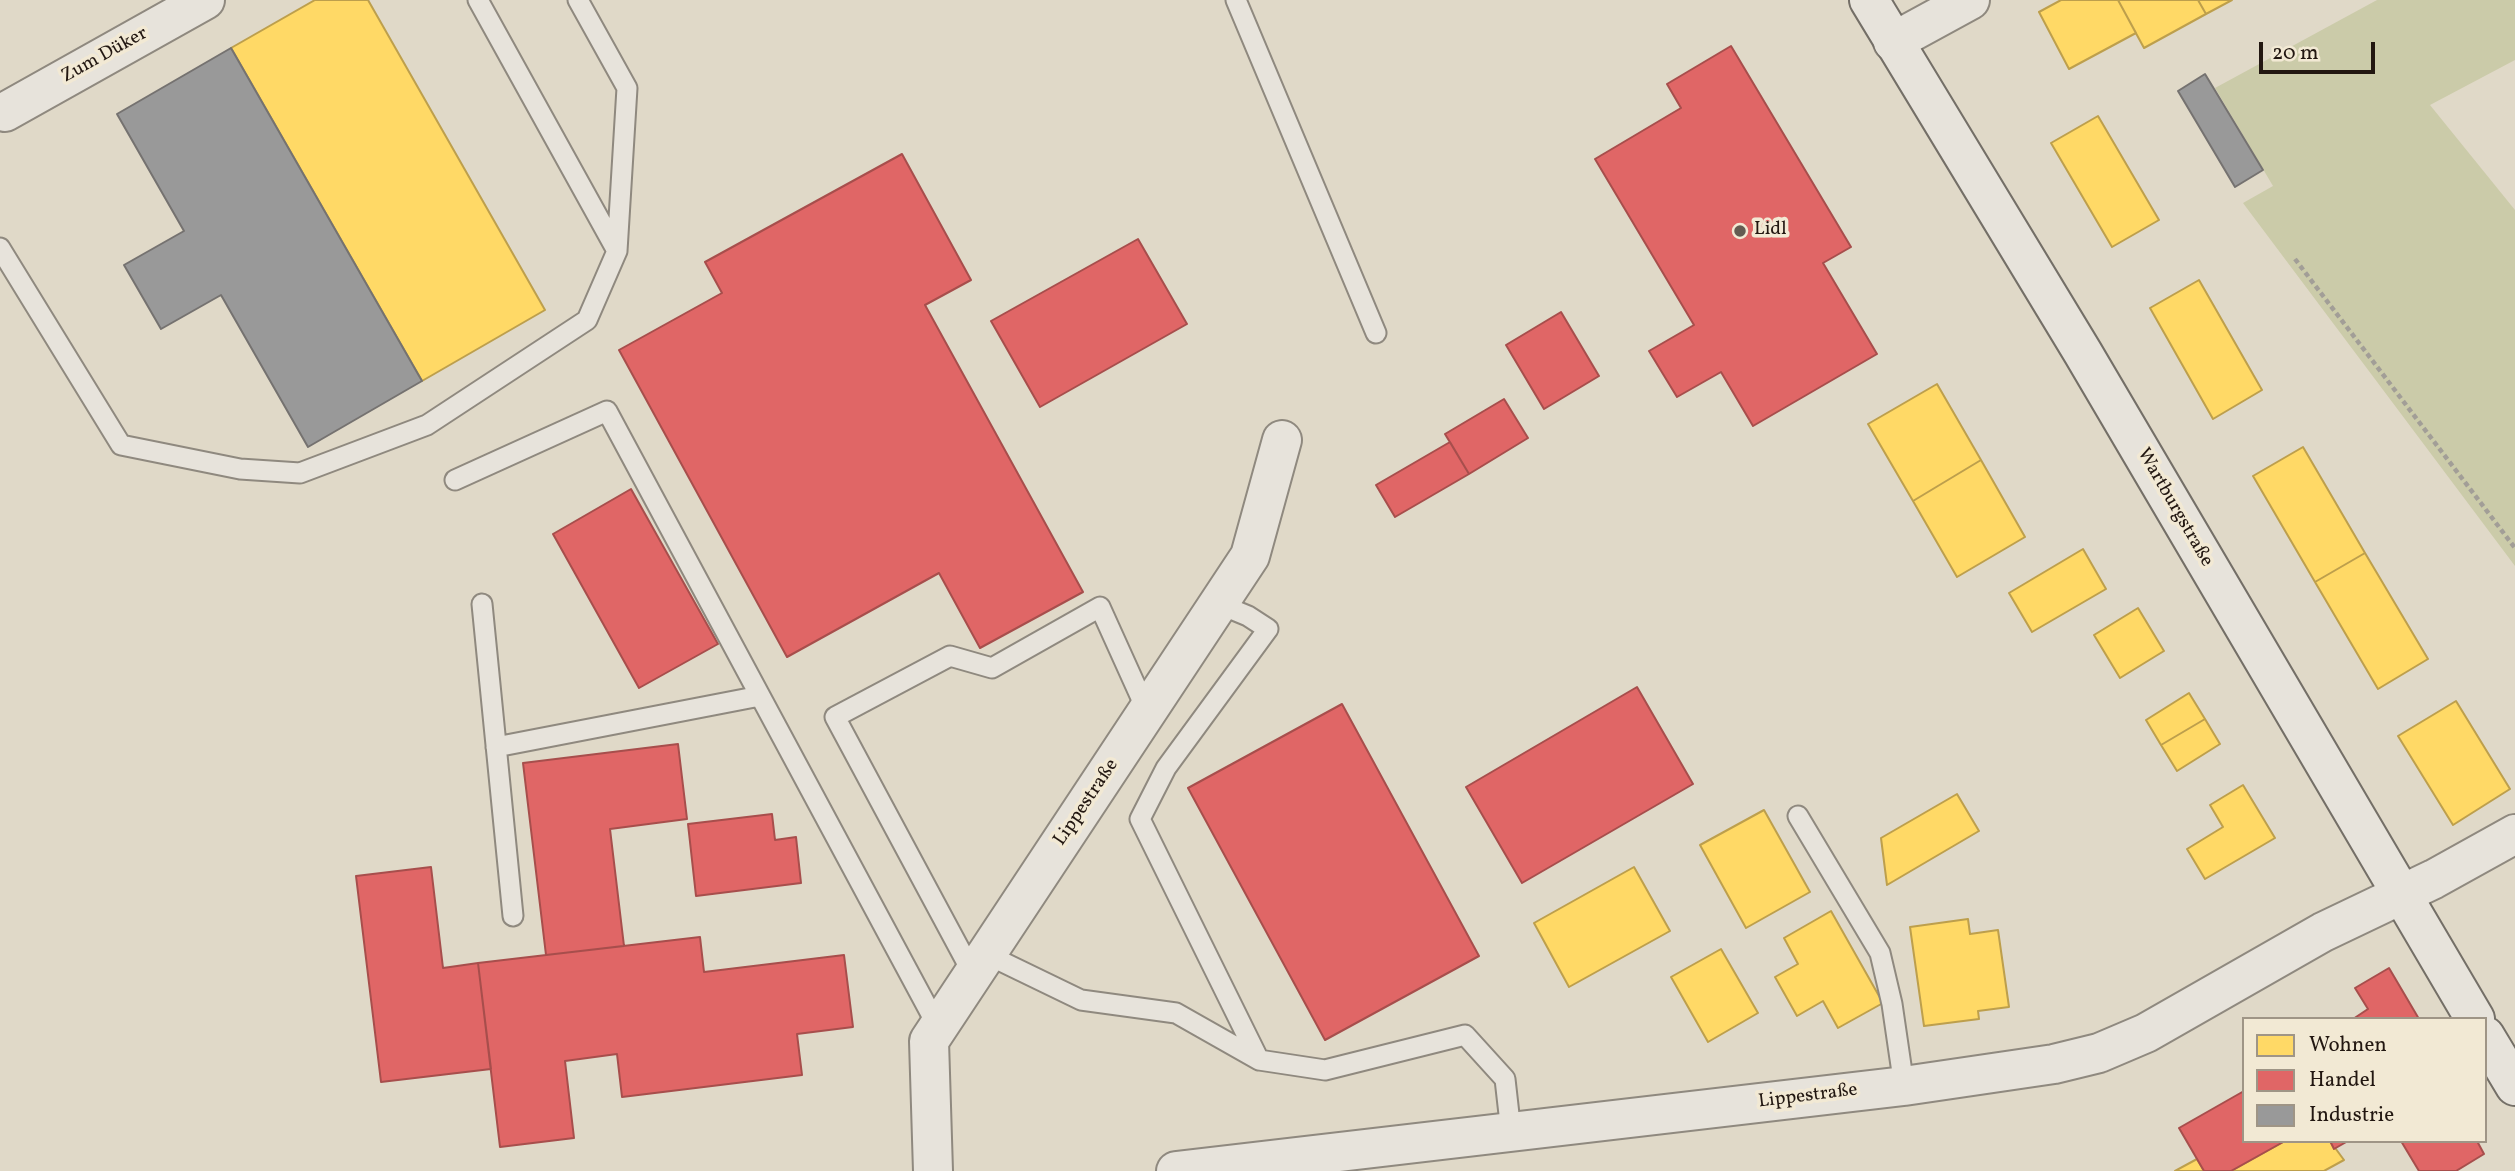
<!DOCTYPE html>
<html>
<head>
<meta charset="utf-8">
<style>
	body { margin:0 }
	#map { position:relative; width:2515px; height:1171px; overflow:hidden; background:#e0d9c8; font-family:Vollkorn,serif }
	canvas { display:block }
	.legend { position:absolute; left:2242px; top:1017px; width:245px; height:126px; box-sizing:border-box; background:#f2e9d4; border:2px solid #9f9586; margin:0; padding:9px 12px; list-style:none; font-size:21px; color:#221711 }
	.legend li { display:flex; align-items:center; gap:14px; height:35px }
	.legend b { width:35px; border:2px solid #9f9586 }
	.scale { position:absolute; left:2259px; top:42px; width:116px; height:32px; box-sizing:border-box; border:4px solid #221711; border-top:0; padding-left:9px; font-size:21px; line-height:24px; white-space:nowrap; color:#221711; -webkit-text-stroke:5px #f2e9d4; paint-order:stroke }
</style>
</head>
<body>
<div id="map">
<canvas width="2515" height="1171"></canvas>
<ul class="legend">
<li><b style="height:19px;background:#ffd966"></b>Wohnen</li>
<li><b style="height:19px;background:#e06666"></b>Handel</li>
<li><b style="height:19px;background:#999"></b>Industrie</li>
</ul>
<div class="scale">20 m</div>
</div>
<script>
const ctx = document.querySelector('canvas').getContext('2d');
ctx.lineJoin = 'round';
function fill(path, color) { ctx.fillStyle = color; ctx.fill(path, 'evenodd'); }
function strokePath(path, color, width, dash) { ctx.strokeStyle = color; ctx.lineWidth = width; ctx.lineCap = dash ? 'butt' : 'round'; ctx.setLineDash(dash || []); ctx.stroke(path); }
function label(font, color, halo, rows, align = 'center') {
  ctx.font = font + ' Vollkorn,serif'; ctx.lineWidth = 7; ctx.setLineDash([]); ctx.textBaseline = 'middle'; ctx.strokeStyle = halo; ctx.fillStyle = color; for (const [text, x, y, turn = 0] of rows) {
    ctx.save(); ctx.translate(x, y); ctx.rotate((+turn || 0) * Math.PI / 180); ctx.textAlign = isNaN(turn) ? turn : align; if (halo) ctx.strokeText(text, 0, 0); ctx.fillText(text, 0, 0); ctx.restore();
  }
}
fill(new Path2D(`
	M2377,0H2515V60L2430,105L2515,210V566L2243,203L2273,186L2215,88Z`), '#cbcba9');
const homes = new Path2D(`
	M315,0H368L545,310L422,381L231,48Z
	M2061,0H2118L2136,33L2069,69L2039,12Z
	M2118,0H2198L2206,14L2144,48Z
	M2198,0H2232L2206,14Z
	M2098,116L2159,220L2112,247L2051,143Z
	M2199,280L2262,390L2213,419L2150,308Z
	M1937,384L1981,460L1913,501L1868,424Z
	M2303,447L2365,553L2315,582L2253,476Z
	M1981,460L2025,537L1957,577L1913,501Z
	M2083,549L2106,589L2032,632L2009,593Z
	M2365,553L2428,659L2378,689L2315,582Z
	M2138,608L2164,651L2120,678L2094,635Z
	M2189,693L2205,719L2161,745L2146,720Z
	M2456,701L2510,789L2453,825L2398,736Z
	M2205,719L2220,744L2177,771L2161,745Z
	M2243,785L2275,838L2205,879L2187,849L2223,827L2210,805Z
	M1957,794L1979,831L1887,885L1881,838Z
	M1764,810L1810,892L1746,928L1700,845Z
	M1634,867L1670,931L1569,987L1534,923Z
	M1831,911L1883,1003L1838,1028L1823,1001L1797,1016L1775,977L1798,964L1784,938Z
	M1968,919L1970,934L1998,930L2009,1007L1978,1011L1979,1019L1924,1026L1910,927Z
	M1721,949L1758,1013L1708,1042L1671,977Z
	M2285,1141H2330L2344,1160L2324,1171H2231Z
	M2197,1159L2204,1171H2175Z`);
fill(homes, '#ffd966');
strokePath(homes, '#bd9f4c', 2);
const shops = new Path2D(`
	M1731,46L1851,247L1823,263L1877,354L1753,426L1721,372L1677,397L1649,351L1694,325L1595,159L1681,108L1667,84Z
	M902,154L971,280L925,305L1083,592L980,648L939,573L787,657L619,350L722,293L705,262Z
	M1138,239L1187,324L1040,407L991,321Z
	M1561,312L1599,376L1544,409L1506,345Z
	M1504,399L1528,438L1469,474L1445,434Z
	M1450,442L1469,474L1395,517L1376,485Z
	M631,489L718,644L639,688L553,534Z
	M1637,687L1693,784L1522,883L1466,787Z
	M1342,704L1479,956L1325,1040L1188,788Z
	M678,744L687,819L610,829L624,946L546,955L523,763Z
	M772,814L775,840L796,837L801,883L696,896L688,824Z
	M431,867L443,968L478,963L491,1069L381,1082L356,876Z
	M700,937L704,972L844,955L853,1027L797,1034L802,1075L622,1097L617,1054L565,1061L574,1138L500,1147L478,963Z
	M2389,968L2419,1019H2353L2368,1009L2355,988Z
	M2244,1091V1141H2285L2231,1171H2204L2179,1128Z
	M2330,1141H2348L2334,1149Z
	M2401,1141H2477L2484,1154L2456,1171H2419Z`);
fill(shops, '#e06666');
strokePath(shops, '#a74e4c', 2);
const industry = new Path2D(`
	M231,48L422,381L308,447L221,295L161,329L124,265L184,231L117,114Z
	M2205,74L2263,170L2235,187L2178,91Z`);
fill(industry, '#999');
strokePath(industry, '#757270', 2);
const lane = new Path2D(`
	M578,0L627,88L617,251
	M1236,0L1376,333
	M0,248L121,445L240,469L300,473L427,425L587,320L617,251L478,0
	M455,480L607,411L938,1027
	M482,604L513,916
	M1219,604L1248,616L1268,629L1166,768L1140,819L1259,1060
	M496,747L760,696
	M1798,816L1880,953L1892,1004L1904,1086
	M986,954L1081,1000L1176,1013L1259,1060L1325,1070L1465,1035L1505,1079L1511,1132
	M973,974L835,717L950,656L992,668L1100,607L1147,711`);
const street = new Path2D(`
	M1893,42L1970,0
	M5,112L205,0
	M933,1171L929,1041L1250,556L1282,440
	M1176,1171L1904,1086L2054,1064L2099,1053L2146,1033L2323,932L2434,879L2515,834`);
const secondary = new Path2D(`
	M1869,0L2083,353L2475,1019
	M2485,1036L2515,1086`);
strokePath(lane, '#8f897f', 23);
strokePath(street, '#8f897f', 42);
strokePath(secondary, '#746f67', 42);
strokePath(new Path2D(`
	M2295,259L2515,548`), '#a29e97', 4.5, [5, 3.5]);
strokePath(lane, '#e7e3db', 19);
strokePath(street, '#e7e3db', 38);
strokePath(secondary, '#e7e3db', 38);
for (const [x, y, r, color] of [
	[1740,231,7,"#645b51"]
]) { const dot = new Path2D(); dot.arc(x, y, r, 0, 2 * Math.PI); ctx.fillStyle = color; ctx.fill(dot); strokePath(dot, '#f2e9d4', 2.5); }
label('19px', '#221711', '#f2e9d4', [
	["Zum Düker",105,56,-29],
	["Wartburgstraße",2174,508,60],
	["Lippestraße",1087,803,-56],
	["Lippestraße",1808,1097,-7]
]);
label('19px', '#221711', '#f2e9d4', [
	["Lidl",1754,231]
], 'left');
</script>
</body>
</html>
